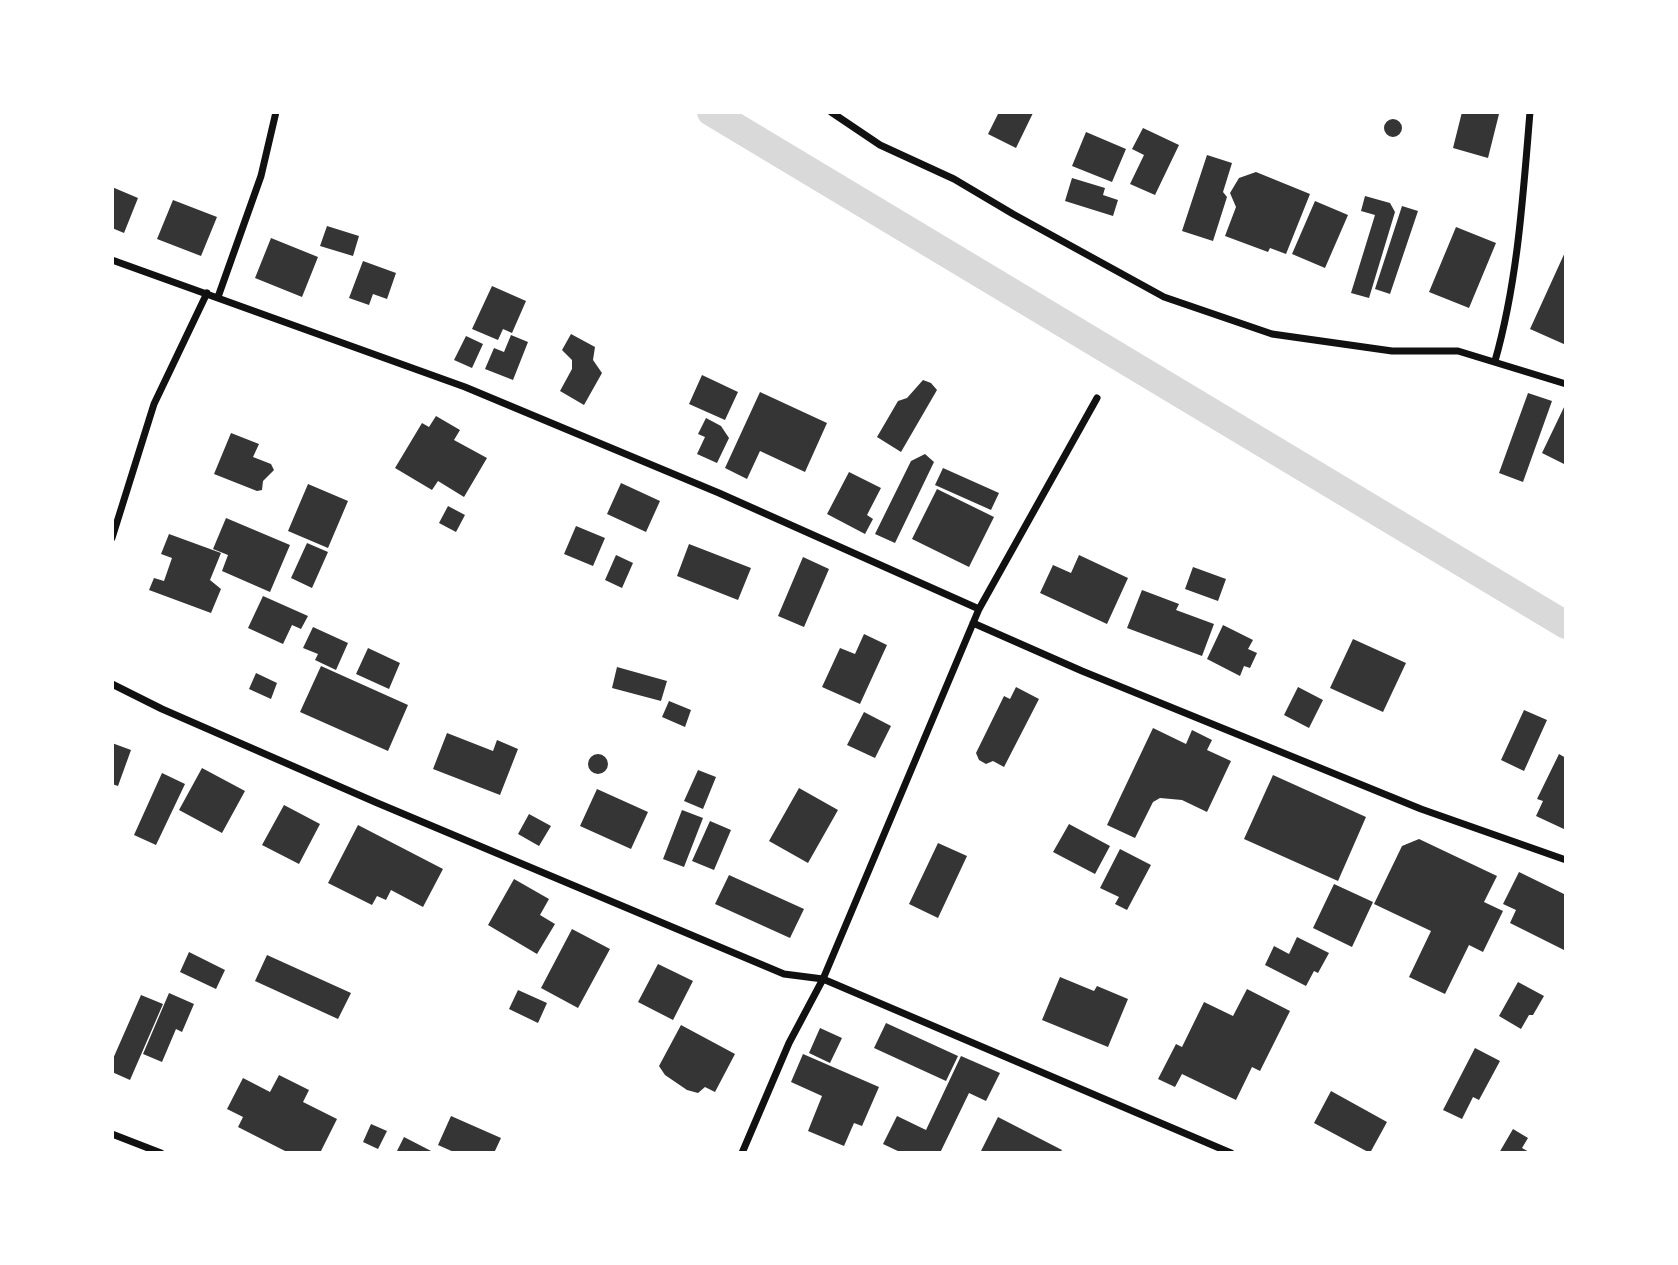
<!DOCTYPE html>
<html>
<head>
<meta charset="utf-8">
<style>
	body { margin:0 }
	#map { position:relative; width:1678px; height:1265px; overflow:hidden; background:#fff; font-family:"Roboto Condensed",sans-serif }
	canvas { display:block }
	.frame { position:absolute; inset:0; border:114px solid #fff; pointer-events:none }
</style>
</head>
<body>
<div id="map">
<canvas width="1678" height="1265"></canvas>
<div class="frame"></div>
</div>
<script>
const ctx = document.querySelector('canvas').getContext('2d');
ctx.lineJoin = 'round';
function strokePath(path, color, width, dash) { ctx.strokeStyle = color; ctx.lineWidth = width; ctx.lineCap = dash ? 'butt' : 'round'; ctx.setLineDash(dash || []); ctx.stroke(path); }
function fill(path, color) { ctx.fillStyle = color; ctx.fill(path, 'evenodd'); }
strokePath(new Path2D(`
	M711,112L1566,625`), '#d9d9d9', 28);
fill(new Path2D(`
	M999,112L1033,113L1016,148L988,134Z
	M1462,112L1499,114L1488,158L1453,148Z
	M1384 128a9 9 0 1 1 18 0a9 9 0 1 1-18 0Z
	M1143,128L1179,145L1155,195L1130,184L1144,155L1132,149Z
	M1086,132L1126,149L1112,182L1072,166Z
	M1207,155L1232,163L1223,192L1227,197L1213,241L1182,231Z
	M1256,172L1310,194L1286,254L1270,248L1268,252L1225,236L1236,207L1230,193L1239,178Z
	M1072,178L1105,188L1103,195L1118,200L1113,216L1065,201Z
	M112,187L138,198L124,233L112,228Z
	M1365,196L1390,203L1395,212L1369,298L1351,293L1375,215L1361,211Z
	M173,200L217,217L201,256L157,239Z
	M1315,201L1348,215L1325,268L1292,254Z
	M1402,206L1418,211L1390,294L1375,289Z
	M327,226L359,236L353,256L320,246Z
	M1456,227L1496,243L1469,308L1429,292Z
	M271,238L318,257L302,297L255,278Z
	M1566,250V345L1530,329Z
	M363,261L396,273L387,299L373,294L369,305L349,298Z
	M492,286L526,301L512,333L503,329L498,340L472,329Z
	M571,334L595,347L593,360L602,373L584,405L560,391L572,369V360L562,350Z
	M511,335L528,342L513,380L485,369L494,348L504,352Z
	M466,336L483,344L472,368L454,360Z
	M702,375L738,392L725,420L689,404Z
	M923,380L931,383L937,390L901,452L877,437L898,401L907,398Z
	M760,392L827,423L805,472L760,451L747,479L725,468Z
	M1528,393L1552,401L1523,482L1499,473Z
	M1566,403V465L1542,453Z
	M436,416L460,430L454,440L487,458L464,497L438,481L432,490L395,468L422,423L429,427Z
	M706,418L721,426L729,438L717,463L697,454L705,437L698,434Z
	M231,433L259,444L253,457L271,464L274,470L263,481L262,490L257,491L214,474Z
	M925,454L934,462L895,543L875,534L911,461Z
	M943,468L999,493L991,510L935,485Z
	M849,472L881,488L867,515L873,519L865,534L827,514Z
	M621,483L660,501L646,532L607,514Z
	M308,484L348,501L328,548L288,531Z
	M937,489L994,517L969,567L912,539Z
	M448,506L465,515L456,532L439,523Z
	M226,518L290,545L270,592L222,571L228,555L213,549Z
	M576,526L605,538L593,566L564,554Z
	M169,534L221,553L210,580L221,589L211,613L149,590L154,578L164,581L172,558L161,554Z
	M307,543L328,552L312,588L291,578Z
	M689,544L751,568L738,600L677,576Z
	M616,555L633,563L622,588L605,580Z
	M1079,555L1128,578L1107,624L1040,593L1053,565L1071,573Z
	M803,557L829,569L804,627L778,616Z
	M1193,567L1226,579L1218,601L1185,589Z
	M1142,590L1179,604L1176,610L1214,624L1202,656L1127,628Z
	M263,596L308,616L301,629L292,625L283,644L248,628Z
	M1223,625L1253,640L1248,649L1257,653L1250,668L1244,666L1240,676L1207,659Z
	M313,627L348,643L336,670L315,660L318,654L303,648Z
	M864,634L887,645L860,704L822,687L840,648L855,654Z
	M1353,639L1406,663L1383,712L1330,688Z
	M368,648L400,663L389,689L356,674Z
	M321,666L408,705L388,751L300,712Z
	M617,667L667,681L661,701L612,688Z
	M256,673L277,683L271,699L249,689Z
	M1016,687L1039,699L1004,767L993,761L986,764L979,760L976,753L1004,696L1010,699Z
	M1298,687L1323,700L1309,728L1284,715Z
	M669,701L691,710L685,727L662,717Z
	M1524,710L1547,720L1524,771L1501,760Z
	M864,712L891,726L875,758L847,745Z
	M1153,728L1186,744L1192,730L1212,740L1207,750L1231,761L1207,812L1182,800L1160,798L1153,802L1135,838L1107,825Z
	M447,733L493,751L497,740L518,749L500,795L433,769Z
	M112,743L131,750L118,786L112,784Z
	M1559,754L1566,758V830L1536,816L1543,801L1537,799Z
	M588 764a10 10 0 1 1 20 0a10 10 0 1 1-20 0Z
	M202,768L245,791L222,833L179,810Z
	M698,770L716,777L703,809L684,801Z
	M162,773L185,784L156,845L134,835Z
	M1273,775L1366,817L1338,881L1244,839Z
	M799,788L838,810L808,863L769,841Z
	M597,789L648,812L631,849L580,826Z
	M284,805L320,824L299,864L262,845Z
	M682,810L703,818L684,867L663,859Z
	M529,814L551,826L539,846L518,834Z
	M710,821L731,830L714,870L692,861Z
	M1069,824L1110,846L1095,874L1053,852Z
	M358,825L443,869L423,907L391,890L386,900L377,896L372,905L328,883Z
	M1419,839L1497,876L1484,902L1503,911L1483,952L1469,945L1445,994L1409,977L1431,931L1374,904L1402,846Z
	M938,843L967,856L938,918L909,904Z
	M1120,849L1151,865L1127,910L1115,904L1119,897L1100,888Z
	M1519,872L1566,895V951L1510,923L1516,910L1503,904Z
	M729,875L804,909L790,938L715,904Z
	M514,879L549,899L540,915L555,924L537,954L488,925Z
	M1334,884L1373,902L1352,947L1313,928Z
	M572,929L610,949L578,1008L541,988Z
	M1297,937L1329,953L1318,973L1314,971L1306,986L1265,965L1274,946L1289,954Z
	M189,952L225,970L216,989L180,972Z
	M267,955L351,993L338,1019L255,981Z
	M658,964L693,981L673,1020L638,1002Z
	M1060,977L1094,991L1097,986L1128,999L1108,1047L1042,1020Z
	M1518,982L1544,996L1533,1015H1529L1521,1029L1499,1016Z
	M1247,989L1290,1011L1260,1071L1252,1067L1236,1100L1182,1074L1175,1087L1158,1079L1176,1044L1182,1047L1204,1002L1233,1016Z
	M518,990L547,1003L538,1023L509,1009Z
	M169,993L194,1004L182,1032L176,1029L162,1062L143,1054Z
	M141,995L163,1004L130,1080L112,1072V1061Z
	M886,1023L958,1056L946,1081L874,1048Z
	M681,1025L735,1054L715,1092L705,1087L698,1093L687,1090L665,1075L659,1066Z
	M820,1028L842,1038L830,1063L809,1053Z
	M1475,1048L1500,1061L1479,1100L1473,1097L1462,1119L1443,1110Z
	M803,1054L879,1087L862,1126L854,1123L844,1146L808,1131L822,1096L791,1082Z
	M961,1056L1000,1073L986,1101L969,1093L940,1153H902L883,1144L897,1116L926,1130Z
	M279,1075L309,1090L303,1102L337,1119L320,1153H289L238,1127L243,1117L227,1109L243,1078L270,1092Z
	M1331,1091L1387,1122L1370,1153L1314,1123Z
	M451,1116L501,1138L494,1153H456L438,1145Z
	M998,1117L1062,1150L1060,1153H980Z
	M371,1124L387,1131L378,1149L363,1142Z
	M1513,1129L1528,1138L1522,1148L1531,1153H1499Z
	M404,1137L435,1153H396Z`), '#353535');
strokePath(new Path2D(`
	M831,112L880,145L954,179L1013,214L1164,297L1272,334L1392,351H1458L1566,384
	M112,260L465,387L719,493L979,609
	M218,297L261,176L276,112
	M1495,361C1518,280 1523,195 1530,112
	M112,538L154,404L207,293
	M973,623L1082,671L1421,809L1566,860
	M112,684L162,709L375,802L784,974L823,979L1231,1153
	M112,1134L161,1153
	M742,1153L789,1043L823,979L979,609L1097,398`), '#111', 7);
</script>
</body>
</html>
